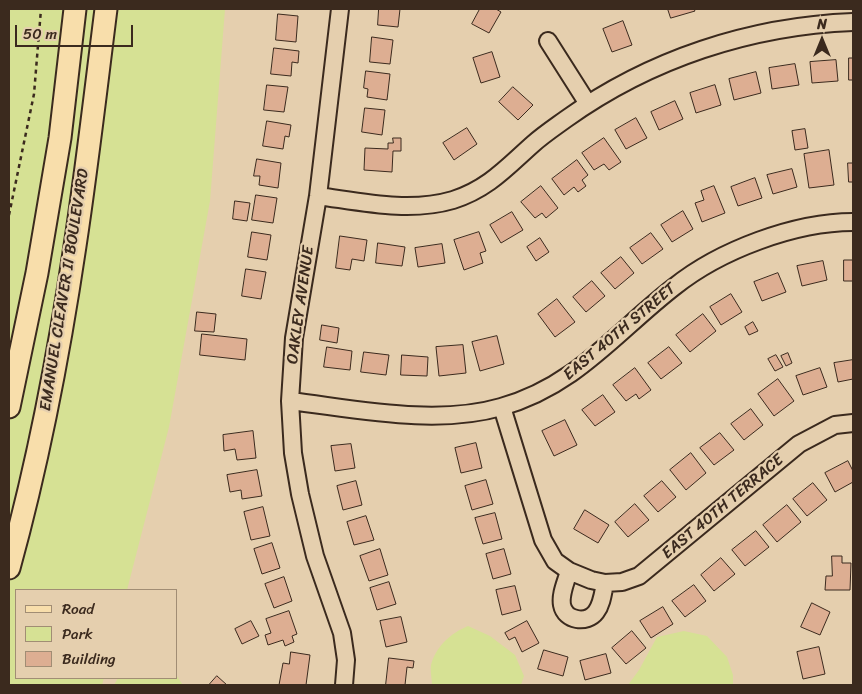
<!DOCTYPE html>
<html>
<head>
<meta charset="utf-8">
<style>
	body { margin:0 }
	#map { position:relative; width:862px; height:694px; overflow:hidden; background:#e5cfae; font-family:Sriracha,sans-serif }
	canvas { display:block }
	.frame { position:absolute; inset:0; border:10px solid #3b2a1e; pointer-events:none }
	.legend { position:absolute; left:15px; top:589px; width:162px; height:90px; box-sizing:border-box; background:#e5cfae; border:1px solid #a18d74; margin:0; padding:6px 9px; list-style:none; font-size:15px; color:#3b2a1e }
	.legend li { display:flex; align-items:center; gap:10px; height:25px }
	.legend b { width:25px; border:1px solid #a18d74 }
	.north { position:absolute; left:797px; top:15px; width:50px; height:50px; -webkit-text-stroke:4px #e5cfae; paint-order:stroke; rotate:0deg; font-size:14px; font-weight:700; line-height:20px; text-align:center; color:#3b2a1e }
	.north::after { content:''; display:block; margin:auto; width:18px; height:22px; background:#3b2a1e; clip-path:polygon(50% 0,100% 100%,50% 72%,0 100%) }
	.scale { position:absolute; left:15px; top:25px; width:118px; height:22px; box-sizing:border-box; border:2px solid #3b2a1e; border-top:0; padding-left:6px; font-size:15px; line-height:18px; white-space:nowrap; color:#3b2a1e; -webkit-text-stroke:4px #e5cfae; paint-order:stroke }
</style>
</head>
<body>
<div id="map">
<canvas width="862" height="694"></canvas>
<div class="frame"></div>
<ul class="legend">
<li><b style="height:6px;background:#f8deab"></b>Road</li>
<li><b style="height:14px;background:#d6e194"></b>Park</li>
<li><b style="height:14px;background:#ddae92"></b>Building</li>
</ul>
<div class="north">N</div>
<div class="scale">50 m</div>
</div>
<script>
const ctx = document.querySelector('canvas').getContext('2d');
ctx.lineJoin = 'round';
function fill(path, color) { ctx.fillStyle = color; ctx.fill(path, 'evenodd'); }
function strokePath(path, color, width, dash) { ctx.strokeStyle = color; ctx.lineWidth = width; ctx.lineCap = dash ? 'butt' : 'round'; ctx.setLineDash(dash || []); ctx.stroke(path); }
function label(font, color, halo, rows, align = 'center') {
  ctx.font = font + ' Sriracha,sans-serif'; ctx.lineWidth = 4.5; ctx.setLineDash([]); ctx.textBaseline = 'middle'; ctx.strokeStyle = halo; ctx.fillStyle = color; for (const [text, x, y, turn = 0] of rows) {
    ctx.save(); ctx.translate(x, y); ctx.rotate((+turn || 0) * Math.PI / 180); ctx.textAlign = isNaN(turn) ? turn : align; if (halo) ctx.strokeText(text, 0, 0); ctx.fillText(text, 0, 0); ctx.restore();
  }
}
fill(new Path2D(`
	M9,9H225L210,201L169,427L127,590H16V678H104L102,685H9Z
	M468,626L490,636L515,655L524,676L521,685H432C432,679 430,671 431,665C436,646 451,633 468,626Z
	M684,631L707,636L727,657L733,675V685H628L639,670L657,637Z
	M176,675L183,685H114L118,678H176Z`), '#d6e194');
const building = new Path2D(`
	M379,9H400L398,27L378,25Z
	M480,9H496L501,12L489,33L472,24Z
	M668,9H694L695,11L671,18Z
	M278,14L298,16L296,42L276,40Z
	M623,21L632,45L612,52L603,29Z
	M372,37L393,40L390,64L370,62Z
	M274,48L299,51L298,63L292,62L291,76L271,74Z
	M492,52L500,77L481,83L473,58Z
	M849,58H853V80H849Z
	M836,60L838,81L812,83L810,62Z
	M795,64L799,85L772,89L769,68Z
	M366,71L390,74L387,100L367,97L368,89L364,88Z
	M756,72L761,93L734,100L729,79Z
	M267,85L288,87L284,112L264,110Z
	M715,85L721,105L696,113L690,93Z
	M513,87L533,105L518,120L499,102Z
	M675,101L683,119L659,130L651,112Z
	M365,108L385,110L382,135L362,132Z
	M636,118L647,138L626,149L615,130Z
	M267,121L291,125L289,137L285,136L283,149L263,146Z
	M467,128L477,144L454,160L443,143Z
	M805,129L808,148L795,150L792,131Z
	M393,138H401V151H393L392,172L364,170L365,148L388,149V143H393Z
	M604,138L621,162L609,170L604,164L594,170L582,153Z
	M829,150L834,185L809,188L804,154Z
	M257,159L281,163L278,188L259,185L260,176H254Z
	M577,160L588,175L582,180L586,186L578,192L574,187L564,195L552,179Z
	M848,163H853V182H849Z
	M792,169L797,187L773,194L767,175Z
	M755,178L762,198L738,206L731,187Z
	M541,186L558,208L546,218L542,213L535,218L521,202Z
	M714,186L725,213L702,222L695,203L704,200L701,191Z
	M256,195L277,198L273,223L252,220Z
	M235,201L250,203L247,221L233,219Z
	M683,211L693,229L672,242L661,225Z
	M512,212L523,230L501,243L490,225Z
	M252,232L271,235L267,260L248,257Z
	M479,232L486,251L480,253L483,263L464,270L454,240Z
	M651,233L663,249L642,264L630,248Z
	M340,236L367,240L364,261L352,259L350,270L336,268Z
	M540,238L549,252L536,261L527,247Z
	M378,243L405,247L402,266L376,263Z
	M442,244L445,263L418,267L415,248Z
	M621,257L634,273L615,289L601,273Z
	M844,260H853V281H844Z
	M823,261L827,280L802,286L797,266Z
	M246,269L266,272L261,299L242,296Z
	M778,273L786,292L762,301L754,282Z
	M592,281L605,296L586,312L573,297Z
	M731,294L742,312L721,325L710,307Z
	M557,299L575,322L555,337L538,314Z
	M197,312L216,314L214,332L195,331Z
	M703,314L716,331L690,352L676,335Z
	M753,322L758,331L749,335L745,327Z
	M322,325L339,328L337,343L320,340Z
	M202,334L247,339L245,360L200,355Z
	M497,336L504,364L480,371L472,342Z
	M463,345L466,373L439,376L436,347Z
	M327,347L352,351L350,370L324,367Z
	M669,347L682,363L661,379L648,363Z
	M364,352L389,355L386,375L361,372Z
	M788,353L792,363L786,366L781,356Z
	M402,355L428,357L427,376L401,375Z
	M776,355L783,367L775,371L768,359Z
	M853,360V379L838,382L834,363Z
	M635,368L651,390L639,399L636,394L626,401L613,385Z
	M820,368L827,387L803,395L796,376Z
	M778,379L794,401L774,416L758,394Z
	M603,395L615,412L595,426L582,410Z
	M751,409L763,425L744,440L731,424Z
	M565,420L577,445L554,456L542,431Z
	M253,431L256,458L237,460L235,449L224,451L223,435Z
	M720,433L734,450L714,465L700,448Z
	M476,443L482,468L461,473L455,448Z
	M351,444L355,468L335,471L331,446Z
	M691,453L706,473L686,490L670,470Z
	M848,461L853,471V482L835,492L825,473Z
	M257,470L262,496L242,499L241,490L230,492L227,475Z
	M486,480L493,504L472,510L465,486Z
	M356,481L362,505L343,510L337,486Z
	M662,481L676,497L658,512L644,496Z
	M813,483L827,500L807,516L793,499Z
	M635,504L649,520L628,537L615,522Z
	M787,505L801,522L777,542L763,525Z
	M263,507L270,536L251,540L244,512Z
	M585,510L609,525L598,543L574,529Z
	M495,513L502,539L483,544L475,518Z
	M366,516L374,540L354,545L347,522Z
	M756,531L769,547L745,566L732,550Z
	M272,543L280,568L262,574L254,549Z
	M380,549L388,575L369,581L360,556Z
	M504,549L511,574L493,579L486,554Z
	M832,556H842V563H851L850,590H825L826,576H832Z
	M721,558L735,574L714,591L701,575Z
	M284,577L292,601L274,608L265,584Z
	M389,582L396,604L377,610L370,588Z
	M694,585L706,601L685,617L672,601Z
	M515,586L521,610L502,615L496,590Z
	M812,603L830,612L820,635L801,627Z
	M663,607L673,624L651,638L640,621Z
	M289,611L297,634L292,636L294,642L285,646L283,640L268,645L265,635L271,633L266,619Z
	M401,617L407,642L386,647L380,621Z
	M251,621L259,636L242,644L235,629Z
	M527,621L539,643L522,652L515,637L509,640L505,633Z
	M632,631L646,648L626,664L612,648Z
	M819,647L825,674L803,679L797,652Z
	M544,650L568,657L563,676L538,669Z
	M291,652L310,655L306,685H279L283,663L289,664Z
	M606,654L611,673L585,680L580,661Z
	M389,658L414,661L413,668L407,667L405,685H386Z
	M217,676L227,685H209Z`);
fill(building, '#ddae92');
strokePath(building, '#3b2a1e', 1);
const minor = new Path2D(`
	M340,9L318,196L294,338L290,401L293,453L300,494L315,556L342,633L346,660L344,685
	M548,41L588,104
	M318,196C362,202 409,213 453,200C488,189 507,167 533,144C543,135 555,127 566,119C650,59 750,26 853,22
	M290,401C357,409 436,426 501,407C576,386 616,332 674,287C720,250 795,222 853,222
	M502,407L543,540L555,561L569,571L591,580L605,583L622,582L639,576L799,444L835,425L853,423
	M569,571C566,582 560,594 562,605C565,621 587,624 596,612C602,604 603,593 605,583`);
const major = new Path2D(`
	M9,407L37,273L60,138L75,9
	M9,568C38,463 59,354 75,246C87,167 96,88 106,9`);
strokePath(minor, '#3b2a1e', 20);
strokePath(major, '#3b2a1e', 25);
strokePath(new Path2D(`
	M9,215L34,94L41,9`), '#3b2a1e', 2.5, [4, 4]);
strokePath(minor, '#e5cfae', 16);
strokePath(major, '#f8deab', 21);
label('16px', '#3b2a1e', '#e5cfae', [
	["EMANUEL CLEAVER II BOULEVARD",65,290,-81],
	["OAKLEY AVENUE",301,305,-82],
	["EAST 40TH STREET",620,332,-40],
	["EAST 40TH TERRACE",723,507,-40]
]);
</script>
</body>
</html>
